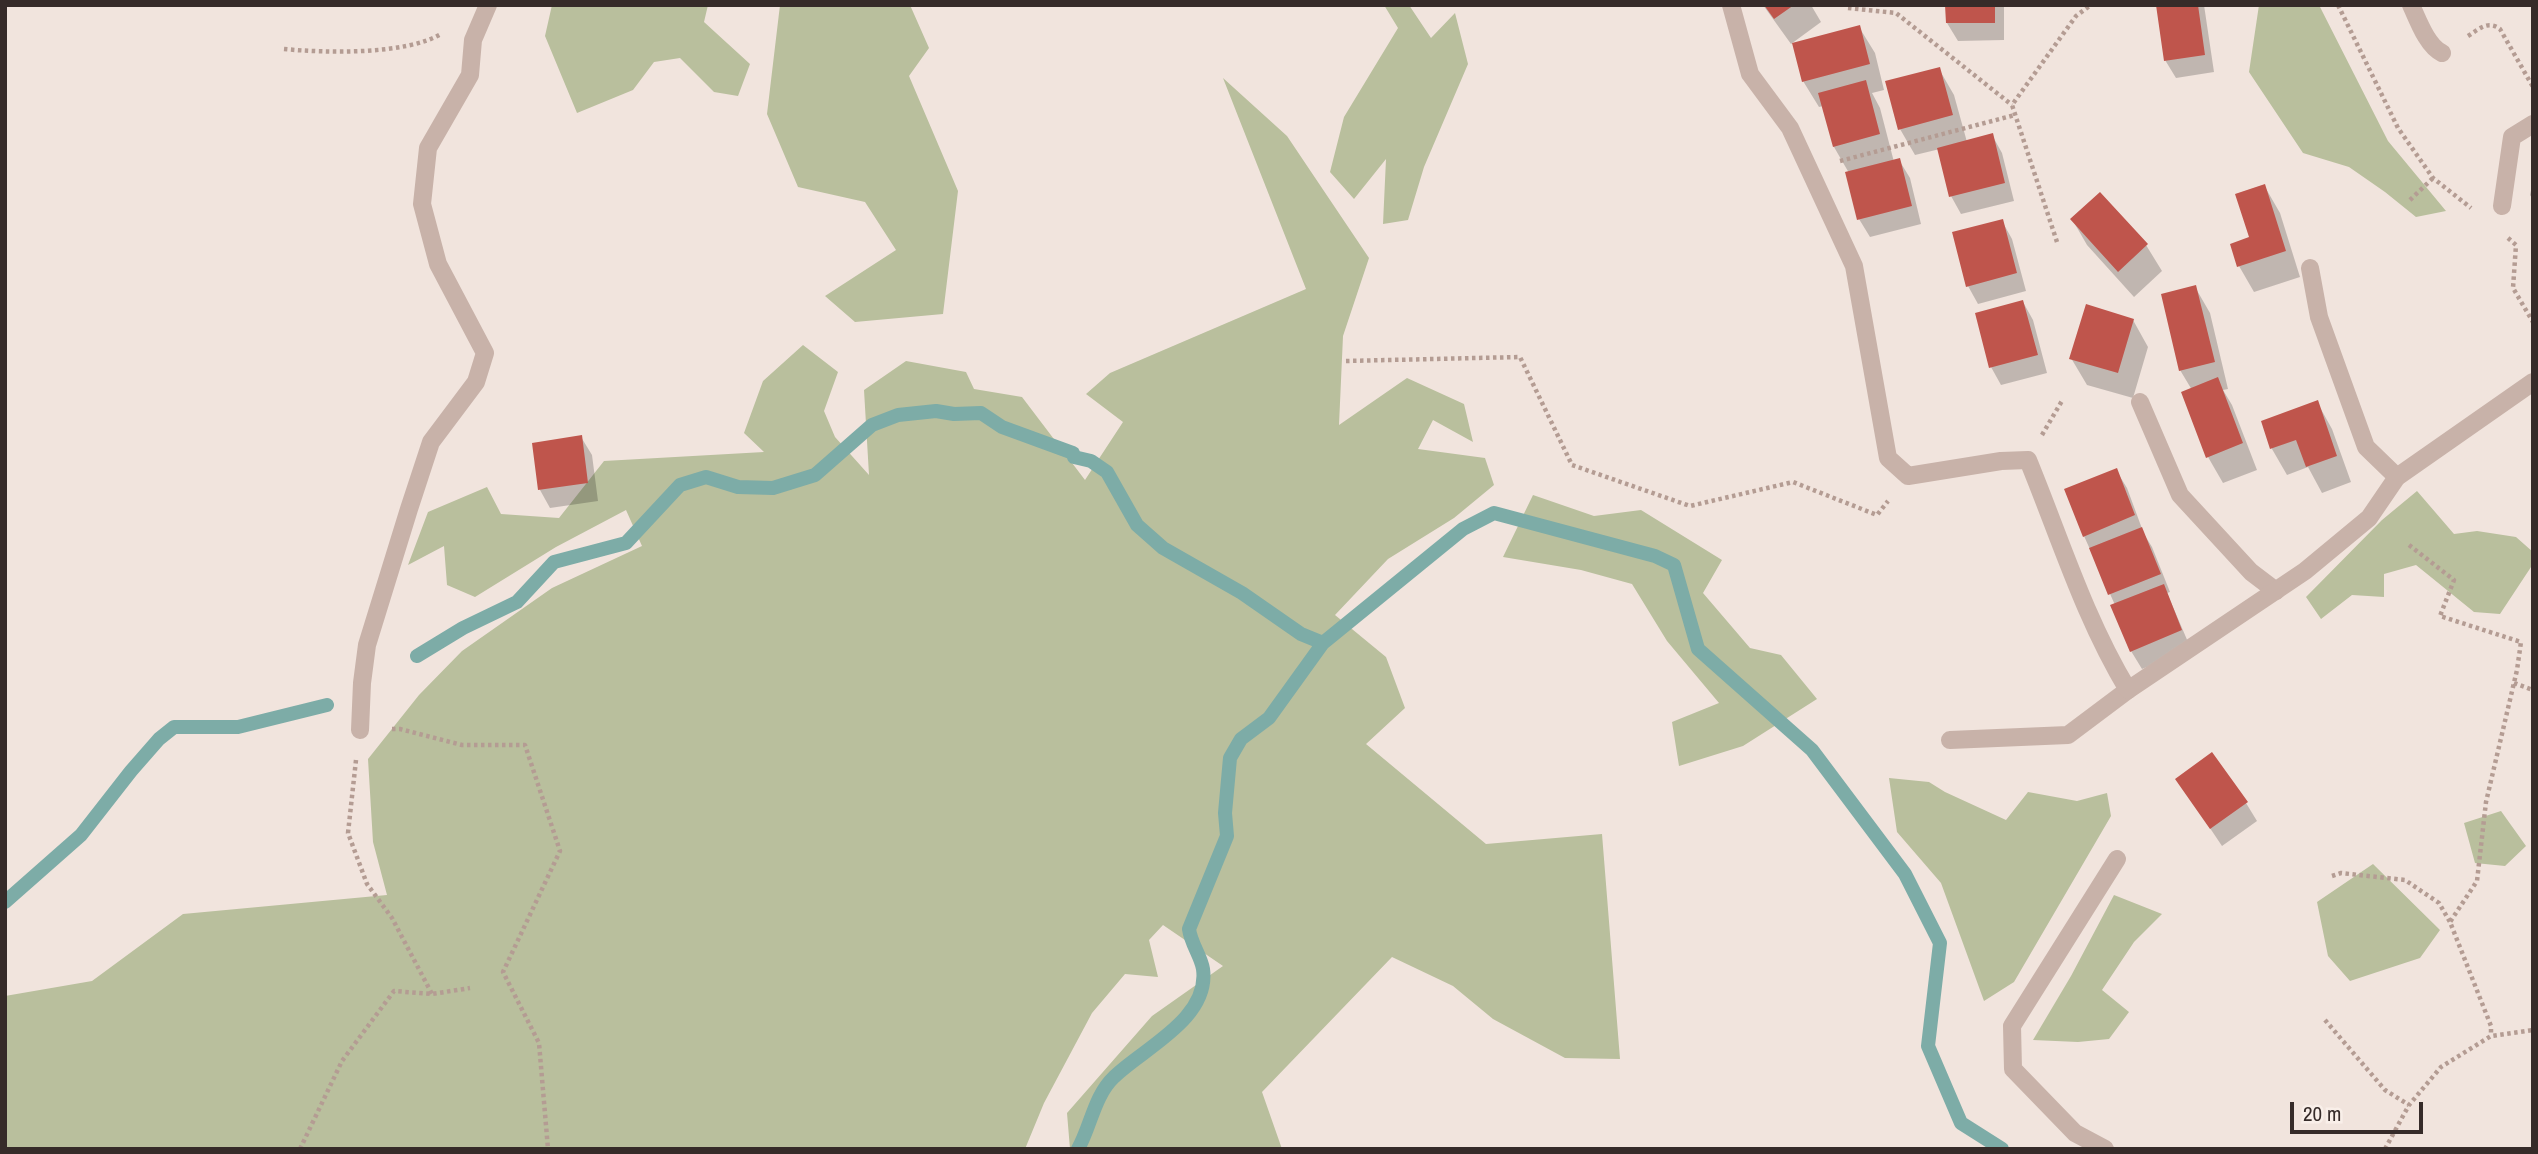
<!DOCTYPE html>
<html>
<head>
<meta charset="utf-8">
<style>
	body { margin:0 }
	#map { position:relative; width:2538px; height:1154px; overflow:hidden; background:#f1e4dd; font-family:"Archivo Narrow",sans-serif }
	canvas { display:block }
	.frame { position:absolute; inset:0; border:7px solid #362b29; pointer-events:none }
	.scale { position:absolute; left:2290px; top:1102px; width:133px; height:32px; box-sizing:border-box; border:4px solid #362b29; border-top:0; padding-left:9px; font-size:21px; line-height:24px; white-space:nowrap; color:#362b29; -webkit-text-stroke:5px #f9efe9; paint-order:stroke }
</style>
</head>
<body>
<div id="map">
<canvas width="2538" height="1154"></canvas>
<div class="frame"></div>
<div class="scale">20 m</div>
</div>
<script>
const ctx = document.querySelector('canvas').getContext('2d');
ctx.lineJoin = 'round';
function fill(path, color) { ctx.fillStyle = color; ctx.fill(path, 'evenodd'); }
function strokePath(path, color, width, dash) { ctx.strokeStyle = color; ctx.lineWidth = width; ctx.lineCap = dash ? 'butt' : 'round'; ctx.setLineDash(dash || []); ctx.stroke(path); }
fill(new Path2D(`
	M552,5H708L704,22L750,64L738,96L714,92L680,58L654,62L633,90L577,113L545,36Z
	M780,5H910L929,48L909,76L958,191L943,314L855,322L825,296L896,250L865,202L798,187L767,114Z
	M1384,5H1409L1431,38L1455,13L1468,64L1424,167L1408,220L1383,224L1386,159L1354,199L1330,172L1344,117L1398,28Z
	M2259,5H2319L2388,141L2446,211L2416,217L2385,192L2349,167L2303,153L2249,72Z
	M1223,78L1287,136L1369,258L1343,336L1339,425L1407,378L1464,404L1473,442L1433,420L1418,449L1485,458L1494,485L1454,518L1388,559L1335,615L1386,657L1405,708L1366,744L1486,844L1602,834L1620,1059L1565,1058L1493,1019L1453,986L1392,957L1262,1092L1282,1149H1070L1067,1113L1152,1016L1223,966L1163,925L1149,940L1158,977L1125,974L1092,1013L1044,1103L1025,1149H5V996L92,981L183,914L387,895L373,842L368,759L419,695L462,651L552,588L642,546L626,510L556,547L475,597L447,585L444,546L408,565L428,512L487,487L501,514L559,518L604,461L764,452L744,433L763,381L803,345L838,372L824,411L835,437L869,475L864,390L906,361L966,372L974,389L1022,397L1085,480L1123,422L1086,394L1110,373L1306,289Z
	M2417,491L2454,534L2477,531L2516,537L2533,552V564L2500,614L2474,612L2416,565L2384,574V597L2352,595L2321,619L2306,597L2382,520Z
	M1533,495L1594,516L1641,510L1722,560L1703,593L1750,648L1781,655L1817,699L1743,746L1679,766L1672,722L1719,703L1667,641L1632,584L1581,570L1503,557Z
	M1889,778L1929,782L1945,792L2006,820L2028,792L2077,801L2107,793L2111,816L2014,982L1984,1001L1941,883L1897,832Z
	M2501,811L2526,846L2505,866L2475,863L2464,823Z
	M2373,864L2440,930L2420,958L2350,981L2328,956L2317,902Z
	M2114,895L2162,914L2134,942L2102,990L2129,1012L2109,1039L2078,1042L2033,1040L2071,976Z`), '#b9bf9d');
fill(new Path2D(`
	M1763,5H1811L1821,22L1791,44Z
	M1947,5H2004V40L1958,41L1947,23Z
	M2158,5H2204L2214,72L2176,78L2165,60Z
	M1859,27L1875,53L1884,90L1872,93L1880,108L1894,162L1899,160L1910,178L1921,224L1870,237L1859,219L1849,173L1834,147L1823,106L1819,107L1803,81Z
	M1939,69L1954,95L1967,142L1992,135L2002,153L2014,201L1961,214L1951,196L1940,149L1915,155L1900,129Z
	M2533,181V200L2530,195Z
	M2265,187L2280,213L2300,277L2254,292L2239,266L2251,238Z
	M2072,219L2146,245L2162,271L2134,297L2087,245Z
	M2002,221L2012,239L2026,291L1978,304L1968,286Z
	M2195,287L2210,313L2228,389L2223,390L2232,405L2257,470L2223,483L2208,457L2192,390L2180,370Z
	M2023,302L2033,320L2047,373L2001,385L1991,367Z
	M2133,320L2148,347L2133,398L2087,385L2071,358Z
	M2317,402L2332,429L2351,482L2322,493L2308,467L2287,475L2272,449L2263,422Z
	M581,437L592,455L598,501L550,508L540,490L534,444Z
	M2116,470L2127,488L2144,534L2152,547L2170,592L2167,593L2191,649L2142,669L2131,651L2115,605L2084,536Z
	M2177,779L2246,803L2257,821L2222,846Z`), '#0003');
strokePath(new Path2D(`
	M417,656L463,628L517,602L554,562L626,543L680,485L706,477L738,487L773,488L815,475L872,425L898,415L936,411L954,414L981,413L1002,427L1073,453L1074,457L1091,461L1107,472L1137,525L1163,548L1242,593L1301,634L1323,643
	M5,902L81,835L131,771L159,739L174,727H238L327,705
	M1078,1149C1091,1126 1094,1096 1114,1077C1142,1049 1210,1019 1203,969C1201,956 1191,944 1189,929L1227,836L1225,813L1230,758L1241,739L1269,718L1323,643L1463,529L1494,513L1655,556L1674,565L1698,649L1812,750L1905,874L1940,943L1928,1046L1961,1123L2002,1149`), '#7daca7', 14);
fill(new Path2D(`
	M1764,5H1794L1774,19Z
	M1945,5H1995V23H1946Z
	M2156,5H2198L2205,55L2164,61Z
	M1860,25L1870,64L1802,82L1792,43Z
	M1940,67L1953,115L1898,130L1885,81Z
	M1866,80L1880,134L1833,147L1818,93Z
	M1993,133L2005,183L1949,197L1937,148Z
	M1900,158L1912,206L1857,220L1845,172Z
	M2265,184L2286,251L2237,267L2230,244L2249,237L2235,194Z
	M2100,192L2148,244L2118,272L2070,219Z
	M2003,219L2017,273L1966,287L1952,232Z
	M2196,285L2215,362L2179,371L2161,294Z
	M2023,300L2038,355L1989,368L1975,313Z
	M2086,304L2134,319L2118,373L2069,359Z
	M2218,377L2243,443L2206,458L2181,392Z
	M2318,400L2337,456L2306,467L2296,440L2270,449L2261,421Z
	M582,435L588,483L538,490L532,443Z
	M2117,468L2135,515L2083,537L2064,489Z
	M2142,527L2161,574L2108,595L2089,548Z
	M2164,584L2182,630L2130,652L2110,605Z
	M2212,752L2248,802L2210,829L2175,779Z`), '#bf554c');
strokePath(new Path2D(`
	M2338,5L2398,128L2433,178L2471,208
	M1848,8L1896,13L2012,105
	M2468,36C2479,29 2488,20 2500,29L2533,87
	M284,49C326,53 405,55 441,34
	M1840,161L2015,115
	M2410,200L2433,178
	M2508,238L2516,245L2513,288L2533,322
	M2057,242L2012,105L2076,16L2091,5
	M1346,361L1520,357L1572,465L1690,506L1793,482L1877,515L1888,501
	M2042,435L2063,399
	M2409,545L2454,580L2440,616L2521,642L2517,670L2486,802L2477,881L2450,922L2491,1026V1036
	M2514,683L2533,690
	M392,729H400L462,745H525L560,851L503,972L539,1043L548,1149
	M356,760L348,833L367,884L392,918L432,994
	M2332,876L2341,873L2405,880L2439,903L2450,922
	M2325,1020L2385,1090L2409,1105
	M300,1149L342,1061L394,991L432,994L470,988
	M2385,1149L2409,1105L2441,1067L2491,1036L2533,1030`), '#b49c93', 4.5, [3.5, 3.5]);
strokePath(new Path2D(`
	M2411,5C2418,20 2427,46 2442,53
	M2310,268L2319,317L2366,447L2397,477
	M2140,402L2180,495L2251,572L2276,591
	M1950,740L2068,735L2128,690`), '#c8b2a9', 18);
strokePath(new Path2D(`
	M1731,5L1750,74L1790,128L1854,266L1888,458L1908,476L2001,461L2028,460C2060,538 2084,617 2128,690L2305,571L2369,518L2397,477L2533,382
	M2502,206L2512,137L2533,124
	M360,730L362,683L367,645L409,509L431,442L476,382L485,353L438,264L422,204L428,148L470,75L473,40L488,5
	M2105,1149L2075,1133L2013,1069L2012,1026L2117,859`), '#c8b2a9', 18);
</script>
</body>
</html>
